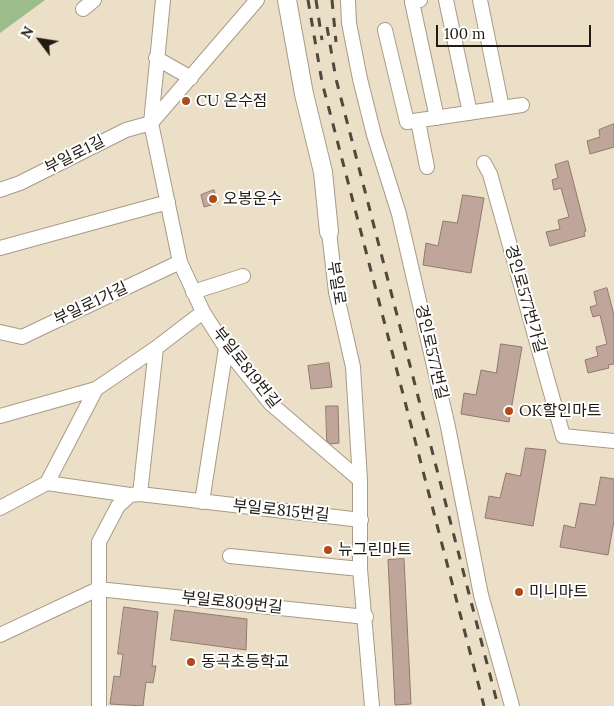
<!DOCTYPE html>
<html>
<head>
<meta charset="utf-8">
<style>
	body { margin:0 }
	#map { position:relative; width:614px; height:706px; overflow:hidden; background:#ecdfc7; font-family:Lora,serif }
	canvas { display:block }
	.north { position:absolute; left:15px; top:15px; width:50px; height:50px; -webkit-text-stroke:4px #fff; paint-order:stroke; rotate:301deg; font-size:14px; font-weight:700; line-height:20px; text-align:center; color:#201b13 }
	.north::after { content:''; display:block; margin:auto; width:18px; height:22px; background:#201b13; clip-path:polygon(50% 0,100% 100%,50% 72%,0 100%) }
	.scale { position:absolute; left:436px; top:25px; width:155px; height:22px; box-sizing:border-box; border:2px solid #201b13; border-top:0; padding-left:6px; font-size:15px; line-height:18px; white-space:nowrap; color:#201b13; -webkit-text-stroke:4px #fff; paint-order:stroke }
</style>
</head>
<body>
<div id="map">
<canvas width="614" height="706"></canvas>
<div class="north">N</div>
<div class="scale">100 m</div>
</div>
<script>
const ctx = document.querySelector('canvas').getContext('2d');
ctx.lineJoin = 'round';
function fill(path, color) { ctx.fillStyle = color; ctx.fill(path, 'evenodd'); }
function strokePath(path, color, width, dash) { ctx.strokeStyle = color; ctx.lineWidth = width; ctx.lineCap = dash ? 'butt' : 'round'; ctx.setLineDash(dash || []); ctx.stroke(path); }
function label(font, color, halo, rows, align = 'center') {
  ctx.font = font + ' Lora,"Noto Sans KR",serif'; ctx.lineWidth = 4; ctx.setLineDash([]); ctx.textBaseline = 'middle'; ctx.strokeStyle = halo; ctx.fillStyle = color; for (const [text, x, y, turn = 0] of rows) {
    ctx.save(); ctx.translate(x, y); ctx.rotate((+turn || 0) * Math.PI / 180); ctx.textAlign = isNaN(turn) ? turn : align; if (halo) ctx.strokeText(text, 0, 0); ctx.fillText(text, 0, 0); ctx.restore();
  }
}
fill(new Path2D(`
	M0,0H45L0,33Z`), '#9cbc8c');
const building = new Path2D(`
	M614,124V147L590,154L587,141L600,137L599,130Z
	M568,161L586,231L584,232L585,236L550,246L546,232L560,229L558,220L569,217L561,188L554,190L552,180L558,178L555,165Z
	M214,190L218,203L204,207L201,195Z
	M463,195L484,198L471,273L423,265L426,243L438,246L443,221L457,223Z
	M607,288L614,315V364L608,365L609,368L588,373L585,360L598,356L596,347L607,344L600,315L593,317L590,307L597,305L594,292Z
	M501,344L522,347L509,422L461,414L464,393L476,395L481,370L496,373Z
	M329,363L332,387L311,389L308,366Z
	M326,406H338L339,443L331,444L327,441Z
	M526,448L546,450L533,526L485,518L489,496L500,498L506,473L520,476Z
	M601,477L614,479V521L608,555L560,547L564,525L575,528L580,503L595,505Z
	M404,559L411,704L395,705L388,560Z
	M124,607L158,612L152,666H156L153,683L146,682L143,706L110,704L114,676L120,677L123,654H118Z
	M175,610L247,619L246,650L171,640Z`);
fill(building, '#c0a69a');
strokePath(building, '#92796e', 1);
const minor = new Path2D(`
	M163,0L151,123L180,262L203,312L226,348L271,404L360,480
	M348,0L349,23L360,79L374,135L399,214L448,427L481,595L512,706
	M420,0L412,2L437,118
	M446,0L470,113
	M480,0L502,108
	M83,9L94,0
	M385,30L407,122L522,105
	M156,58L191,78
	M418,121L427,167
	M484,163L490,174L563,436L614,441
	M0,190L20,183L126,130L151,123L257,0
	M329,232L336,292L353,367L360,480V569L372,706
	M0,248L168,202
	M193,292L243,276
	M0,332L22,337L180,262
	M0,416L96,389
	M47,483L96,389L156,348L203,312
	M140,494L156,348
	M202,502L226,348
	M0,508L47,483L130,495L140,494L361,520
	M230,556L360,569
	M0,635L98,589L366,617
	M99,706V542L118,506L130,495`);
const major = new Path2D(`
	M287,0L304,94L323,172L329,232`);
strokePath(minor, '#a89b85', 16);
strokePath(major, '#a89b85', 20);
strokePath(minor, '#fff', 14);
strokePath(major, '#fff', 18);
strokePath(new Path2D(`
	M308,0L322,82L484,706
	M316,0L322,40
	M332,0L336,42
	M327,27L336,79L498,706`), '#4f483c', 3, [9, 9]);
for (const [x, y, r, color] of [
	[186,101,5,"#ae4b16"],
	[213,199,5,"#ae4b16"],
	[509,411,5,"#ae4b16"],
	[328,550,5,"#ae4b16"],
	[519,592,5,"#ae4b16"],
	[191,662,5,"#ae4b16"]
]) { const dot = new Path2D(); dot.arc(x, y, r, 0, 2 * Math.PI); ctx.fillStyle = color; ctx.fill(dot); strokePath(dot, '#fff', 2); }
label('16px', '#201b13', '#fff', [
	["CU 온수점",196,101],
	["오봉운수",223,199],
	["OK할인마트",519,411],
	["뉴그린마트",338,550],
	["미니마트",529,592],
	["동곡초등학교",201,662]
], 'left');
label('16px', '#201b13', '#fff', [
	["부일로1길",75,155,-27],
	["부일로",336,283,81],
	["경인로577번가길",525,299,74],
	["부일로1가길",91,304,-25],
	["경인로577번길",431,352,77],
	["부일로819번길",246,368,52],
	["부일로815번길",281,511,6],
	["부일로809번길",232,603,6]
]);
</script>
</body>
</html>
